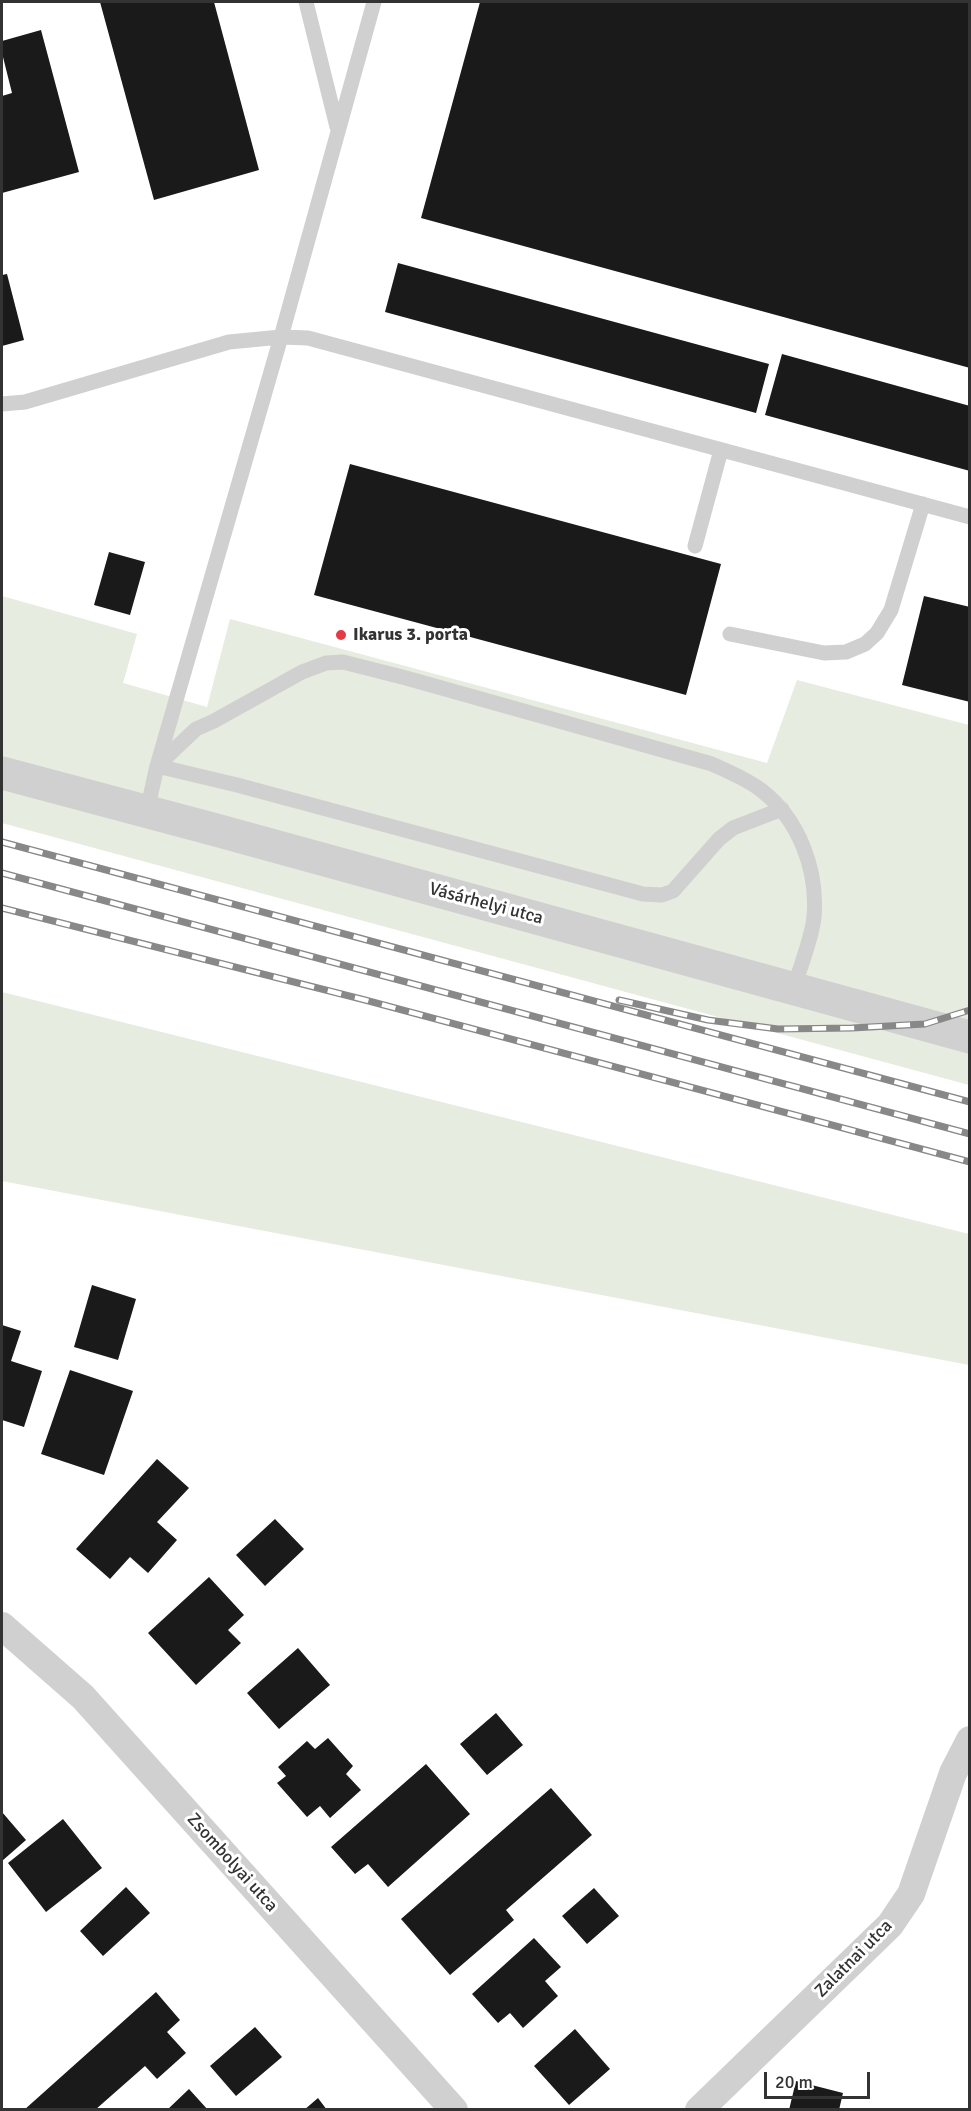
<!DOCTYPE html>
<html>
<head>
<meta charset="utf-8">
<style>
	body { margin:0 }
	#map { position:relative; width:971px; height:2111px; overflow:hidden; background:#fff; font-family:Signika,sans-serif }
	canvas { display:block }
	.frame { position:absolute; inset:0; border:3px solid #333; pointer-events:none }
	.scale { position:absolute; left:764px; top:2072px; width:106px; height:27px; box-sizing:border-box; border:3px solid #333; border-top:0; padding-left:8px; font-size:18px; line-height:21px; white-space:nowrap; color:#333; -webkit-text-stroke:4px #fff; paint-order:stroke }
</style>
</head>
<body>
<div id="map">
<canvas width="971" height="2111"></canvas>
<div class="frame"></div>
<div class="scale">20 m</div>
</div>
<script>
const ctx = document.querySelector('canvas').getContext('2d');
ctx.lineJoin = 'round';
function fill(path, color) { ctx.fillStyle = color; ctx.fill(path, 'evenodd'); }
function strokePath(path, color, width, dash) { ctx.strokeStyle = color; ctx.lineWidth = width; ctx.lineCap = dash ? 'butt' : 'round'; ctx.setLineDash(dash || []); ctx.stroke(path); }
function label(font, color, halo, rows, align = 'center') {
  ctx.font = font + ' Signika,sans-serif'; ctx.lineWidth = 6; ctx.setLineDash([]); ctx.textBaseline = 'middle'; ctx.strokeStyle = halo; ctx.fillStyle = color; for (const [text, x, y, turn = 0] of rows) {
    ctx.save(); ctx.translate(x, y); ctx.rotate((+turn || 0) * Math.PI / 180); ctx.textAlign = isNaN(turn) ? turn : align; if (halo) ctx.strokeText(text, 0, 0); ctx.fillText(text, 0, 0); ctx.restore();
  }
}
fill(new Path2D(`
	M2,596L137,634L123,683L207,707L230,619L767,763L797,680L969,725V1085L2,823Z
	M2,992L969,1234V1365L2,1181Z`), '#e6ecdf');
fill(new Path2D(`
	M100,2H214L259,170L154,200Z
	M480,2H970V368L421,218Z
	M41,30L79,172L2,193V96L12,93L2,53V41Z
	M398,263L769,364L756,413L385,312Z
	M7,274L24,340L2,346V275Z
	M782,354L970,406V471L765,415Z
	M350,464L721,564L686,695L314,595Z
	M109,552L145,562L130,615L94,605Z
	M924,596L970,607V702L902,685Z
	M92,1285L136,1299L118,1360L74,1347Z
	M2,1325L21,1331L11,1361L42,1371L24,1427L2,1420Z
	M70,1370L133,1391L104,1475L41,1454Z
	M157,1459L189,1488L157,1522L177,1540L148,1573L130,1557L110,1579L76,1549Z
	M275,1519L304,1549L265,1586L236,1555Z
	M209,1577L244,1615L228,1630L241,1643L196,1685L148,1633Z
	M298,1648L330,1685L279,1729L247,1693Z
	M496,1713L523,1745L487,1775L460,1744Z
	M328,1738L353,1766L346,1774L361,1790L330,1818L320,1806L307,1817L277,1783L286,1776L278,1767L307,1741L315,1749Z
	M426,1764L470,1814L388,1887L368,1864L355,1874L331,1847Z
	M551,1788L592,1835L506,1910L514,1920L450,1975L401,1919Z
	M2,1812L26,1840L2,1861Z
	M63,1819L102,1868L46,1912L8,1863Z
	M126,1887L150,1913L103,1956L80,1931Z
	M594,1888L619,1916L587,1944L562,1916Z
	M534,1938L561,1967L545,1981L558,1996L523,2028L510,2013L498,2023L472,1994Z
	M156,1992L180,2020L167,2032L186,2053L157,2079L145,2066L95,2110H24Z
	M255,2027L282,2057L236,2096L210,2066Z
	M575,2029L610,2069L569,2105L534,2066Z
	M796,2081L843,2093L839,2110H789Z
	M189,2089L208,2110H167Z
	M318,2098L327,2110H304Z`), '#1a1a1a');
strokePath(new Path2D(`
	M306,2L337,127
	M2,404L25,402L229,342L281,337L308,338L970,517
	M695,546L721,450
	M730,634L824,653L846,652L865,644L877,633L891,610L923,504
	M157,766L196,729L214,721L302,672L326,663L343,662L406,678L712,764C729,772 747,779 761,790C799,819 818,870 814,917C812,938 800,967 794,988
	M157,766L237,785L643,894L662,895L673,891L719,839L733,828L782,809
	M147,811L157,766L281,337L374,2`), '#d0d0d0', 15);
strokePath(new Path2D(`
	M2,1626L83,1697L454,2110
	M699,2110L890,1925L911,1894L953,1773L970,1740`), '#d0d0d0', 28);
strokePath(new Path2D(`
	M2,773L216,830L970,1037`), '#d0d0d0', 33);
const rail = new Path2D(`
	M2,842L970,1102
	M2,873L970,1134
	M2,908L365,1000L970,1162
	M619,1000L708,1020L778,1029L852,1028L925,1024L970,1010`);
strokePath(rail, '#888', 7);
strokePath(rail, '#fff', 4.5, [14]);
for (const [x, y, r, color] of [
	[341,635,6,"#e63946"]
]) { const dot = new Path2D(); dot.arc(x, y, r, 0, 2 * Math.PI); ctx.fillStyle = color; ctx.fill(dot); strokePath(dot, '#fff', 2); }
label('bold 18px', '#333', '#fff', [
	["Ikarus 3. porta",353,635]
], 'left');
label('18px', '#333', '#fff', [
	["Vásárhelyi utca",486,904,15],
	["Zsombolyai utca",232,1863,48],
	["Zalatnai utca",854,1959,-45]
]);
</script>
</body>
</html>
